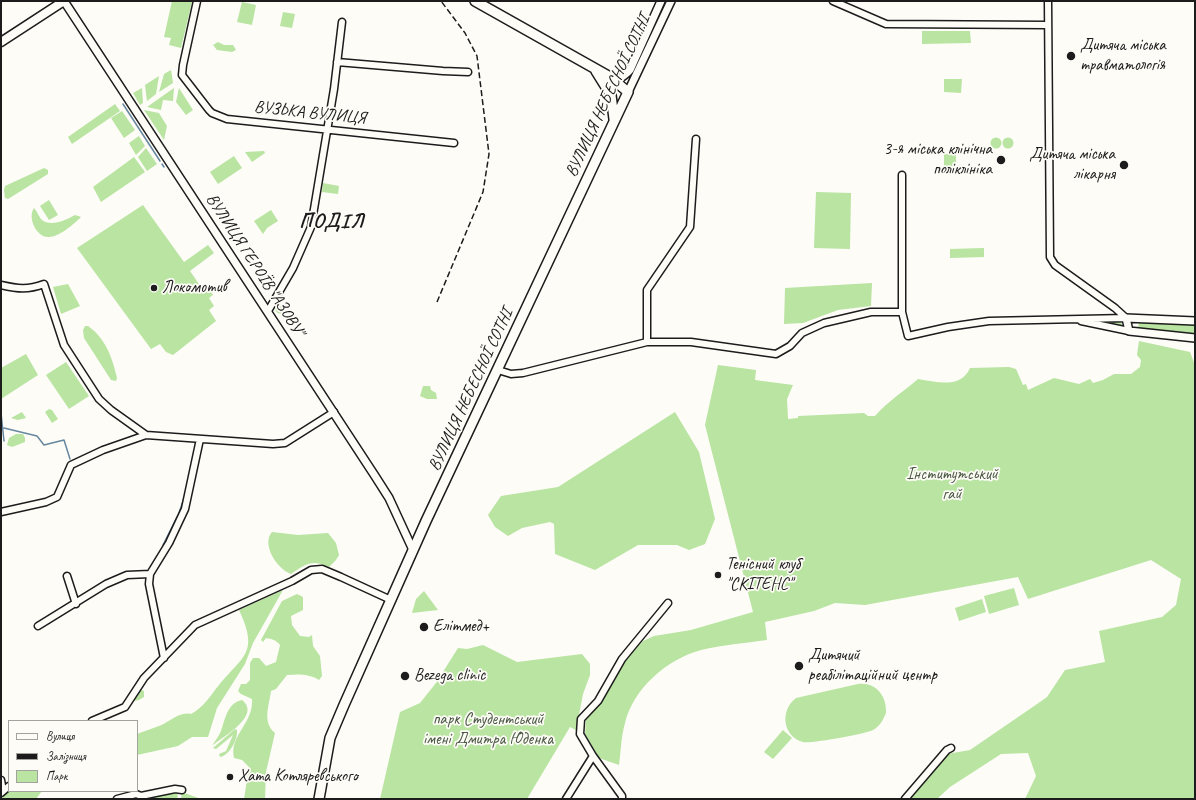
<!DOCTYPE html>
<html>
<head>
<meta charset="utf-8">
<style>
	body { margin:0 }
	#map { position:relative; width:1196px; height:800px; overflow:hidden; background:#fdfcf7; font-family:Caveat,sans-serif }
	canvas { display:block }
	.frame { position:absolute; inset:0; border:2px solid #1c1c1c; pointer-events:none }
	.legend { position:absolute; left:8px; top:720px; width:130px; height:72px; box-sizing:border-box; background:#fdfcf7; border:1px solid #a3a29f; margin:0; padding:5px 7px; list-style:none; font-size:12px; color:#1c1c1c }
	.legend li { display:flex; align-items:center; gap:8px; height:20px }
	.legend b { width:20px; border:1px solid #a3a29f }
</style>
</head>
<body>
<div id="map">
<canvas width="1196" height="800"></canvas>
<div class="frame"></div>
<ul class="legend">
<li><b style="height:5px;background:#fdfcf7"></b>Вулиця</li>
<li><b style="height:5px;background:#1c1c1c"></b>Залізниця</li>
<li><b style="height:11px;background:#b9e4a1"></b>Парк</li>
</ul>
</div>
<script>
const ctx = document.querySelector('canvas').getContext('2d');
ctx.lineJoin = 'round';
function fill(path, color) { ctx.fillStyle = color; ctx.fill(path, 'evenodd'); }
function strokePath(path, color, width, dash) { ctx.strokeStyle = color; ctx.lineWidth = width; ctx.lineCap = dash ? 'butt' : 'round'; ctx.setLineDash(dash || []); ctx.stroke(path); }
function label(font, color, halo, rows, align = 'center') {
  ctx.font = font + ' Caveat,sans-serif'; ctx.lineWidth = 3.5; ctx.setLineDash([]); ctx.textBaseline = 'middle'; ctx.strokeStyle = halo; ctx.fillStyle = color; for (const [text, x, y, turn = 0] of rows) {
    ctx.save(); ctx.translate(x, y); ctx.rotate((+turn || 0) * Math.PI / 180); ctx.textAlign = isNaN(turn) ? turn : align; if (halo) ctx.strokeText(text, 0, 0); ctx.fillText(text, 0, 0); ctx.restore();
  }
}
fill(new Path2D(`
	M172,1L192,2L181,48L169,45L171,38L164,37Z
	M664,1H668L639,60L638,59Z
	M242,2L256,5L252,25L237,22Z
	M283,12L295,14L292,28L280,26Z
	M922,31H970L971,43L922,44Z
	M218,42L224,45H233L236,50L232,52L217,50L213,45Z
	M171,70L173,83L159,92L164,74Z
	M159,76L156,94L147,101L145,85Z
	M944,79H962L961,93L944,92Z
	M142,88L143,103L140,105L133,93Z
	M174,88L173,101L163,100L161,110L147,107Z
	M179,88L193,110L186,115L176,102Z
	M115,104L120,111L72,144L68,137Z
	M144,110L159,113L167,126L164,140Z
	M122,111L135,130L124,138L111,118Z
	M139,136L145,146L136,155L129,143Z
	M990.5 143a5.5 5.5 0 1 1 11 0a5.5 5.5 0 1 1-11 0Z
	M1002.5 143a5.5 5.5 0 1 1 11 0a5.5 5.5 0 1 1-11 0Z
	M146,148L157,164L147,171L138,157Z
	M264,151L265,153L252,162L245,152Z
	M944,154H956V173H944Z
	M234,156L242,168L218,184L210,172Z
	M134,157L145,172L101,202L93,187Z
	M44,168L48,170V174L8,199L5,198L4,190L5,186Z
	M323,183L339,186L338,194L322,192Z
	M816,192L851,193L850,249L814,248Z
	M49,200L58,215L49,220L40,206Z
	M143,205L184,262L208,245L214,253L190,271L201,287L206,284L213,295L209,298L214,306L209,310L216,321L173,355L166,352L160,344L151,349L77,248Z
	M34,208C37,211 38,215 41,219C50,228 66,220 75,215L81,217C74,224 59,237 49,237C37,238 27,218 34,208Z
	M271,210L278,221L267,228L263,234L254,221Z
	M984,248V257L950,258V249Z
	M872,283L871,306L838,310L803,323L784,324L785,288Z
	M68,284L80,306L61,314L53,287Z
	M275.5 309a4.5 4.5 0 1 1 9 0a4.5 4.5 0 1 1-9 0Z
	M1097,321H1120L1122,324L1120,327L1097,323Z
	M1139,321L1195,325V334L1138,328Z
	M85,326H88C106,339 112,357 117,378L116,381L111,380L84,338L83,330Z
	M1139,341L1190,352L1195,365V799H1025L1036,776L1028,753L1001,754L950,787L937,799H909L947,754L970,750L1040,702L1047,697L1065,670L1105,662L1099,631L1162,617L1176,605L1181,579L1151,560L1028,599L1018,577L865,605L835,603L814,611L765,622L767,640C745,643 722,645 701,650C667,659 633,689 625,723C621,737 621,751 619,765L599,758L585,734L586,720L601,702L626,660L643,641L654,636L691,630L753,612L705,425L718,365L756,370L755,380L793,385L787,399L788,419L798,418V416L864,413L868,416H875C888,401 903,392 918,379C937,382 961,389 970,368L1009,367L1016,369L1023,385L1026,384L1028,390L1054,378L1079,384L1090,379L1093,383L1103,380L1114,374H1131L1140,367L1141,360L1137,355Z
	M26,354L38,375L1,399V368Z
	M66,362L89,396L69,409L46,375Z
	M423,386H430L431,390L436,393L437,399H427L420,396Z
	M49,409L52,410L58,419L52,423L45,412Z
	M22,412L26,418L18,420L11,418Z
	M675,412L699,452L715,519L705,544L689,550L677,545H638L595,570L555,554L554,524L550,522L522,528L508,536L495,527L488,515L501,496L558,487Z
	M16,434H23L25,438V442L12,447L7,445L9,438Z
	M272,532L298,535L328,533L336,543L339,555L336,560L329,567C312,559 306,564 291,574C277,569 261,544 272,532Z
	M1014,588L1019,605L989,614L984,596Z
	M283,590L253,643L245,664L217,708L208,737H192L178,746L137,755V734C144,731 152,729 159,726C170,722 179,711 191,714C204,707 210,696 219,685C244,655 259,653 239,610Z
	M424,591L438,610L412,613L416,599Z
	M297,594L303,597V610L291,616L292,625L300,636L309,637L312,635L313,646L320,656L322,676L319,680C310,674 298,674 287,675L276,689L271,691C269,706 262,722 275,733L266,772L265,799H244L249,767L242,760L234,758C229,735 254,723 252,699L241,694L238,691L241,684H246L250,680V663L253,658H259L266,666L276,662L280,645C276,640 272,639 266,638L263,642L261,640L282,601Z
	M982,599L986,612L959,621L955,608Z
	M483,645L517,662L582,654L590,664V675L583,694L576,730L570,727L527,799H380L400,712L420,703L436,683L458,648L467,649Z
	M858,684C876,682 887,696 886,713C883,720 880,726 873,730C865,734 810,744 803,742C782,736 780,710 796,698Z
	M139,689L144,691V697L139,700L133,701L131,700Z
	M242,700C262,716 222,737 212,746C215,741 219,736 221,731C225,720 227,703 242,700Z
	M235,729L237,730C238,739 230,755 220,757L219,754L226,751L233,735L216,749L213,748Z
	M783,730L792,738L773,759L764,752Z
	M9,790V791H42L36,799H1Z
	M175,792L178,795L177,799H141Z
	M182,792L201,799H181Z`), '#b9e4a1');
strokePath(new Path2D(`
	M123,104L160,161
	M162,164L164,167
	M1,413L4,441
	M4,428L37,436L44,445L64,440L70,459
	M163,545L179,513L186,492`), '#66879f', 1.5);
const minor = new Path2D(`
	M197,1L183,65L182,75L209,110L212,113L227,119L454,143
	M833,1L886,24L1048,25
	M1048,1L1050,257L1055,265L1115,308L1126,318
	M337,62L443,71L468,72
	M902,175V312L908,336L948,327L989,321L1126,318
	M1,285C18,289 28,290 44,284L64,345L99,399L111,410L146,435
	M268,311L293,268L311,227L334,89L342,22
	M1081,321L1129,331
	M647,342V290L690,227L696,139
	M498,370L511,374L523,373L647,342H691L776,354L790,346L802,333L824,323L871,312H902
	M1,512L46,502L57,497L71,465L103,450L146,435L273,444L285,443L334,412
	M67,576L76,604
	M38,626L106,584L127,575L150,574
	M164,658L149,584L150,574L169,543L185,509L200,439
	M92,721L125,707L144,678L195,625L292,581L311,570L322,569L341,577L391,600
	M1,780L3,791
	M1,793L9,786
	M117,799L136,794L141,796L175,789L182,790
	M566,799L593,756
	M622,799V796L593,756L580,734L581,719L598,701L622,659L668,603
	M905,799L947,750L951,748`);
const tertiary = new Path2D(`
	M64,1L375,476L389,498L413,550
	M609,89C613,80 624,78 630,70L661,1
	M628,92L671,1
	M1195,321L1126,318L1129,331L1195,338`);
const secondary = new Path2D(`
	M1,42L64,1`);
const primary = new Path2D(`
	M596,71L611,95L614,119
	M319,799L330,738L344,705L426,521L628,92L610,77L475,1`);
strokePath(minor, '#1c1c1c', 9);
strokePath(tertiary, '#1c1c1c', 10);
strokePath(secondary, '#1c1c1c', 11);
strokePath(primary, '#1c1c1c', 12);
strokePath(minor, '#fdfcf7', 6);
strokePath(tertiary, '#fdfcf7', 7);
strokePath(secondary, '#fdfcf7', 8);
strokePath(primary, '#fdfcf7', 9);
strokePath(new Path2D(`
	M437,302L483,192L489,154L477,56L465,33L441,1`), '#1c1c1c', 1.5, [6, 3]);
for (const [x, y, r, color] of [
	[1071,56,5,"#1c1c1c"],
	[1001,160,5,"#1c1c1c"],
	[1124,165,5,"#1c1c1c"],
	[154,288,4,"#1c1c1c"],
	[718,575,4,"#1c1c1c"],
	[424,627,5,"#1c1c1c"],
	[799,666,5,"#1c1c1c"],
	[405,676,5,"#1c1c1c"],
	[230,777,4,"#1c1c1c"]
]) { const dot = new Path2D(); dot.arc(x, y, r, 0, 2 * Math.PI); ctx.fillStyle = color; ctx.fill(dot); strokePath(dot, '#fdfcf7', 1.5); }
label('17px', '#1c1c1c', '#fdfcf7', [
	["Дитяча міська",1080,46],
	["травматологія",1080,66],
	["3-я міська клінічна",992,150,"right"],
	["поліклініка",992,170,"right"],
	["Дитяча міська",1115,155,"right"],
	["лікарня",1115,175,"right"],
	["Локомотив",162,288],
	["Тенісний клуб",726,565],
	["\"СКІТЕНС\"",726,585],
	["Елітмед+",433,627],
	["Дитячий",808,656],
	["реабілітаційний центр",808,676],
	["Bezega clinic",414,676],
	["Хата Котляревського",238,777]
], 'left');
label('17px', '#1c1c1c', '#fdfcf7', [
	["ВУЛИЦЯ НЕБЕСНОЇ СОТНІ",608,96,-65],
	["ВУЗЬКА ВУЛИЦЯ",310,113,6],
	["ВУЛИЦЯ ГЕРОЇВ \"АЗОВУ\"",255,265,57],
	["ВУЛИЦЯ НЕБЕСНОЇ СОТНІ",471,390,-65]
]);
label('17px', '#4b5844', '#fdfcf7', [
	["Інститутський",952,475],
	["гай",952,495],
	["парк Студентський",488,720],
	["імені Дмитра Юденка",488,740]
]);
ctx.letterSpacing = '1px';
label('bold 21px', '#1c1c1c', '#fdfcf7', [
	["ПОДІЛ",332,221]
]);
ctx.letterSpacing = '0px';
</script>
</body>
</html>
